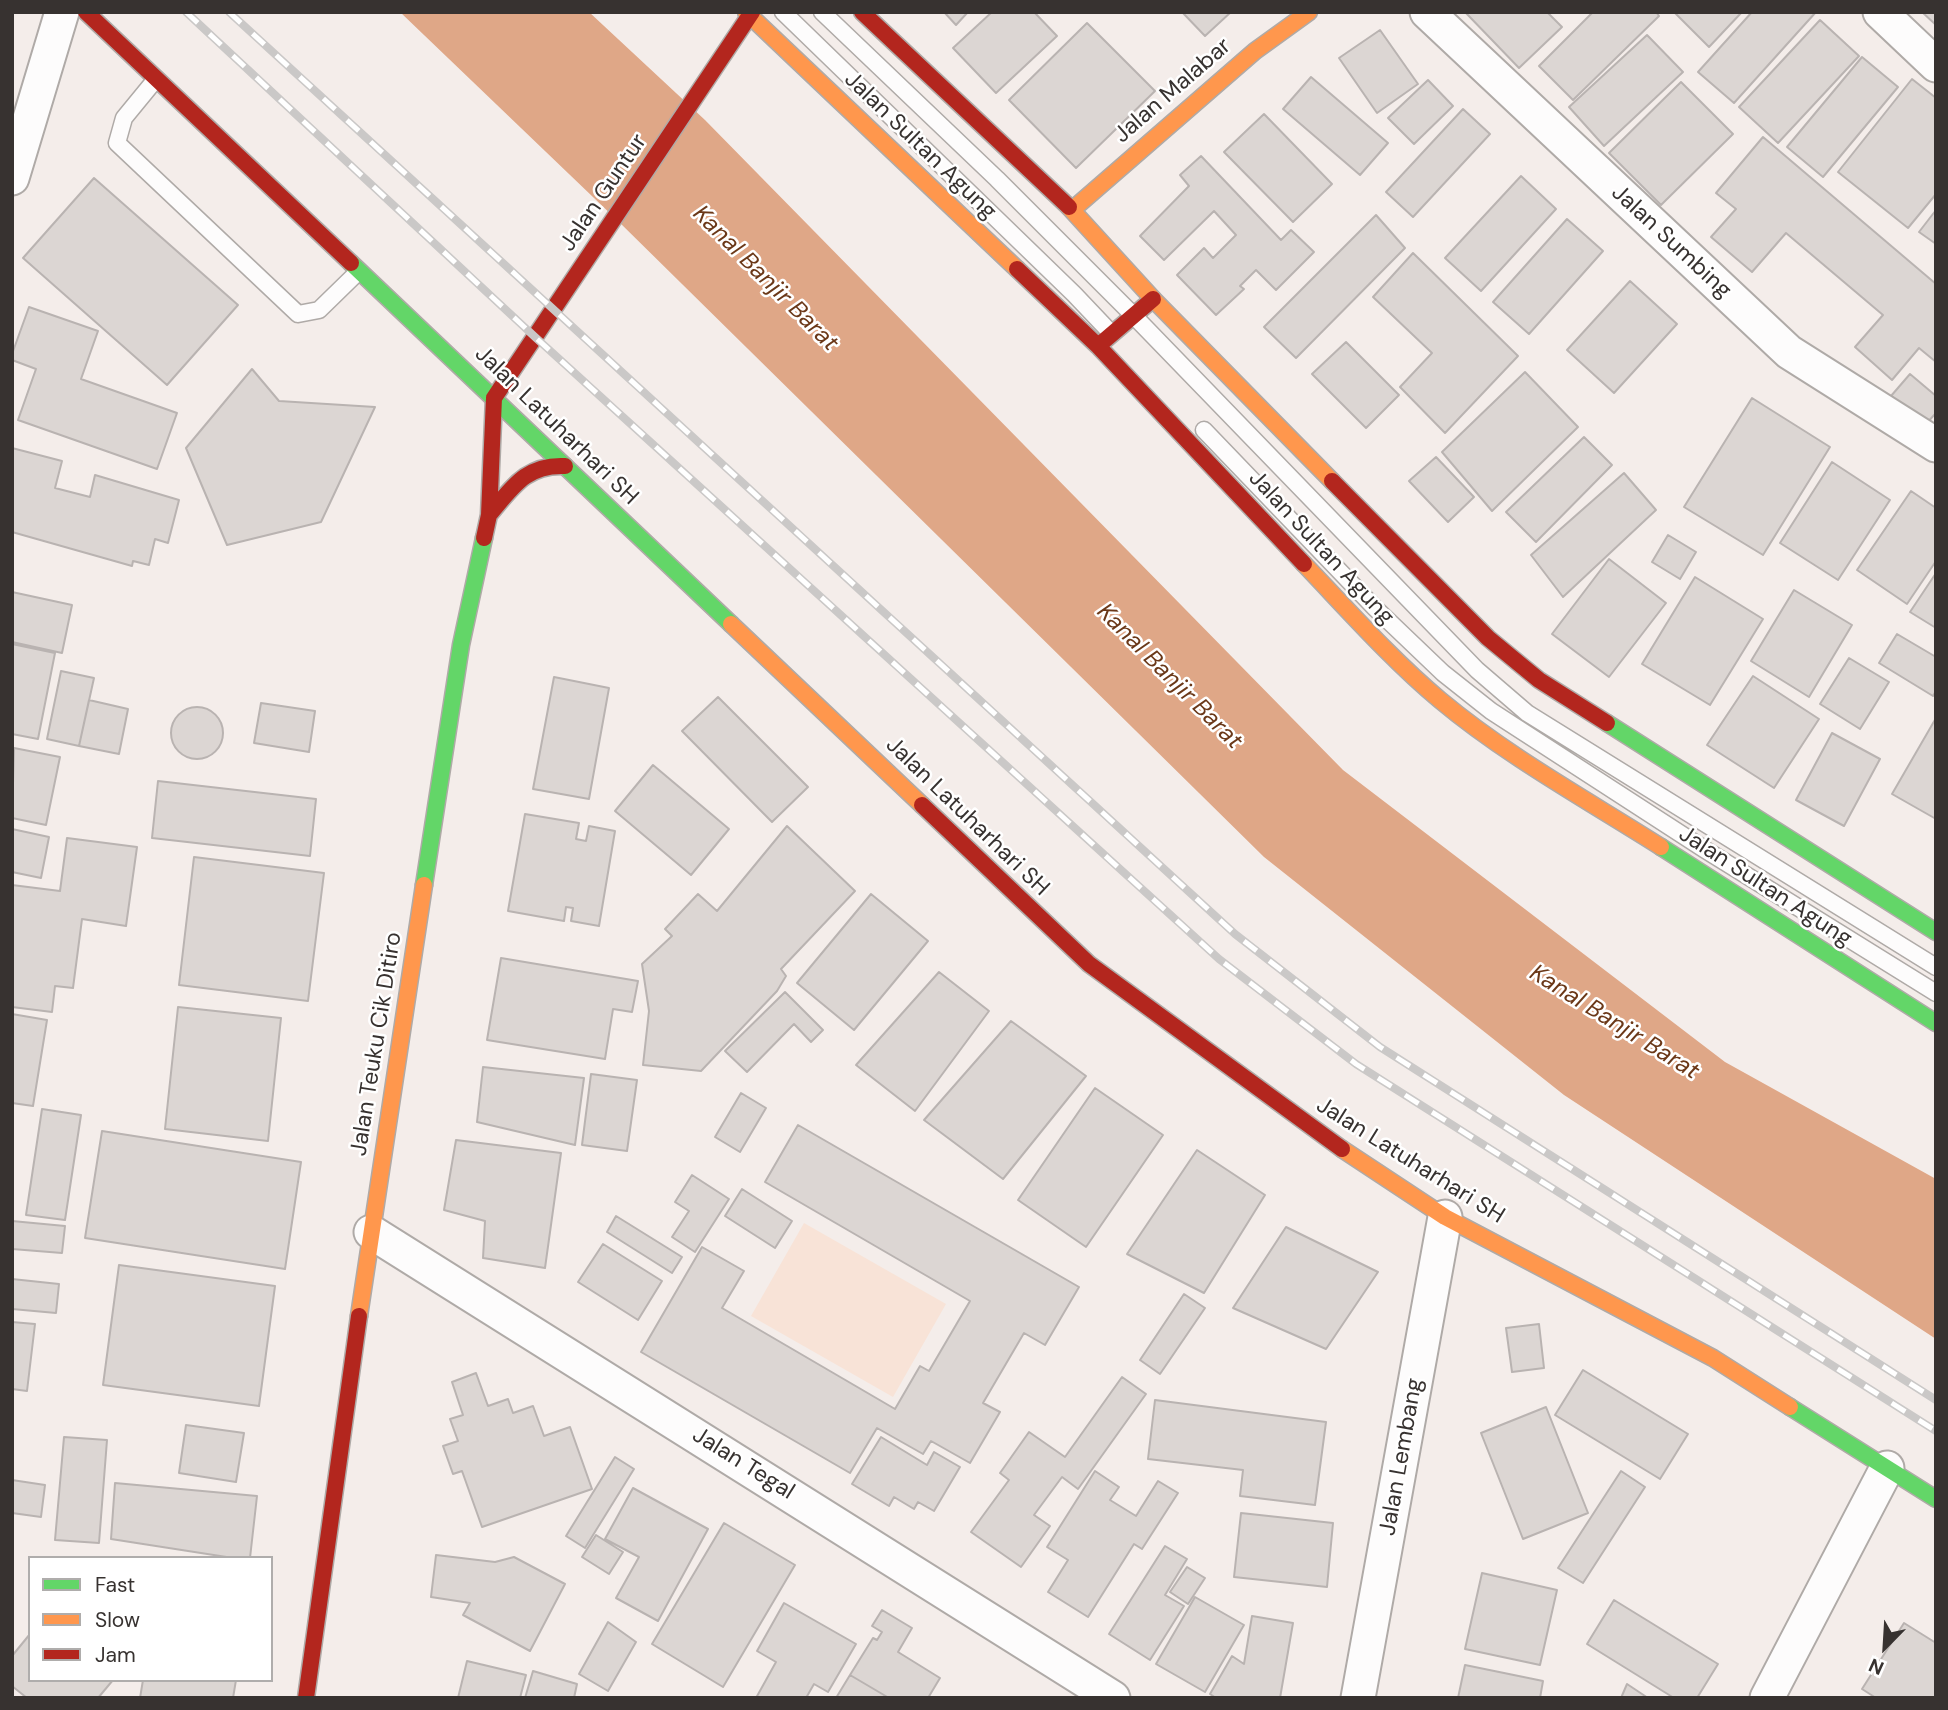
<!DOCTYPE html>
<html>
<head>
<meta charset="utf-8">
<style>
	body { margin:0 }
	#map { position:relative; width:1948px; height:1710px; overflow:hidden; background:#f4edea; font-family:"DM Sans",sans-serif }
	canvas { display:block }
	.frame { position:absolute; inset:0; border:14px solid #373230; pointer-events:none }
	.legend { position:absolute; left:28px; top:1556px; width:245px; height:126px; box-sizing:border-box; background:#fff; border:2px solid #afadac; margin:0; padding:9px 12px; list-style:none; font-size:21px; color:#373230 }
	.legend li { display:flex; align-items:center; gap:14px; height:35px }
	.legend b { width:35px; border:2px solid #afadac }
	.north { position:absolute; left:1850px; top:1612px; width:70px; height:70px; -webkit-text-stroke:5px #fff; paint-order:stroke; rotate:204deg; font-size:19px; font-weight:700; line-height:28px; text-align:center; color:#373230 }
	.north::after { content:''; display:block; margin:auto; width:24px; height:32px; background:#373230; clip-path:polygon(50% 0,100% 100%,50% 72%,0 100%) }
</style>
</head>
<body>
<div id="map">
<canvas width="1948" height="1710"></canvas>
<div class="frame"></div>
<ul class="legend">
<li><b style="height:9px;background:#63d668"></b>Fast</li>
<li><b style="height:9px;background:#ff974d"></b>Slow</li>
<li><b style="height:9px;background:#b3261e"></b>Jam</li>
</ul>
<div class="north">N</div>
</div>
<script>
const ctx = document.querySelector('canvas').getContext('2d');
ctx.lineJoin = 'round';
function fill(path, color) { ctx.fillStyle = color; ctx.fill(path, 'evenodd'); }
function strokePath(path, color, width, dash) { ctx.strokeStyle = color; ctx.lineWidth = width; ctx.lineCap = dash ? 'butt' : 'round'; ctx.setLineDash(dash || []); ctx.stroke(path); }
function label(font, color, halo, rows, align = 'center') {
  ctx.font = font + ' "DM Sans",sans-serif'; ctx.lineWidth = 5; ctx.setLineDash([]); ctx.textBaseline = 'middle'; ctx.strokeStyle = halo; ctx.fillStyle = color; for (const [text, x, y, turn = 0] of rows) {
    ctx.save(); ctx.translate(x, y); ctx.rotate((+turn || 0) * Math.PI / 180); ctx.textAlign = isNaN(turn) ? turn : align; if (halo) ctx.strokeText(text, 0, 0); ctx.fillText(text, 0, 0); ctx.restore();
  }
}
fill(new Path2D(`
	M804,1223L946,1304L893,1397L751,1316Z`), '#f8e3d7');
fill(new Path2D(`
	M400,12H589L705,120L1343,770L1725,1062L1936,1179V1339L1564,1095L1264,857L618,221Z`), '#dfa787');
const building = new Path2D(`
	M944,12H968L956,25Z
	M992,12H1034L1057,36L996,93L953,48Z
	M1182,12H1231L1205,36Z
	M1465,12H1547L1562,27L1519,68Z
	M1593,12H1656L1659,16L1573,100L1539,66Z
	M1674,12H1742L1709,47Z
	M1752,12H1816L1734,103L1698,72Z
	M1922,12H1936V25Z
	M1820,20L1859,56L1778,143L1739,107Z
	M1087,23L1155,91L1076,168L1009,100Z
	M1380,30L1418,84L1377,113L1339,58Z
	M1647,35L1683,72L1604,146L1569,107Z
	M1862,57L1898,87L1823,177L1787,147Z
	M1311,77L1388,143L1360,175L1283,109Z
	M1912,79L1936,98V194L1908,228L1838,172Z
	M1428,80L1453,106L1414,144L1388,118Z
	M1681,82L1733,134L1661,205L1609,153Z
	M1463,109L1490,134L1413,217L1386,192Z
	M1264,114L1332,184L1293,222L1224,152Z
	M1763,137L1936,284V362L1919,348L1892,380L1855,347L1883,315L1786,233L1752,272L1711,237L1736,209L1716,193Z
	M1201,156L1281,240L1291,230L1314,252L1276,290L1256,270L1240,286L1244,289L1216,315L1177,275L1204,248L1213,258L1236,235L1214,211L1164,260L1140,236L1189,186L1180,175Z
	M1521,176L1556,209L1481,291L1445,258Z
	M94,178L238,305L167,385L23,258Z
	M1936,210V244L1919,232Z
	M1376,215L1405,248L1296,358L1264,327Z
	M1567,219L1603,251L1529,334L1493,302Z
	M1413,253L1518,356L1445,433L1400,387L1432,353L1373,297Z
	M1630,281L1677,324L1614,393L1567,350Z
	M29,307L98,331L81,379L177,413L157,469L18,420L36,369L12,360V354Z
	M1346,342L1399,395L1366,428L1312,374Z
	M252,369L279,401L375,407L321,522L227,545L186,448Z
	M1525,372L1578,427L1492,511L1442,452Z
	M1910,374L1936,396V413L1925,425L1891,396Z
	M1752,398L1830,447L1763,555L1684,507Z
	M1584,437L1612,465L1536,542L1506,512Z
	M12,448L62,461L55,488L90,497L95,475L179,500L168,543L155,539L149,565L133,561L132,566L12,532Z
	M1436,457L1474,497L1448,522L1409,481Z
	M1832,462L1890,500L1838,580L1780,543Z
	M1624,473L1656,510L1563,597L1531,555Z
	M1911,491L1936,508V561L1907,604L1857,570Z
	M1668,535L1696,552L1680,579L1652,562Z
	M1609,559L1666,603L1609,677L1552,634Z
	M1936,573V628L1910,612Z
	M1695,577L1763,619L1710,705L1642,664Z
	M1794,590L1852,625L1809,697L1751,661Z
	M12,592L72,605L62,653L12,642Z
	M1897,634L1936,657V691L1933,696L1879,663Z
	M12,644L55,653L38,739L12,734Z
	M1849,658L1889,682L1860,729L1820,704Z
	M61,671L94,678L79,746L47,739Z
	M1753,676L1819,719L1774,788L1707,745Z
	M554,677L609,688L589,799L533,789Z
	M718,697L808,787L772,822L682,731Z
	M89,700L128,709L119,754L79,746Z
	M261,703L315,711L309,752L254,743Z
	M171 733a26 26 0 1 1 52 0a26 26 0 1 1-52 0Z
	M1936,718V819L1892,794Z
	M1832,733L1880,759L1844,826L1796,800Z
	M14,748L60,757L46,825L12,818Z
	M653,765L729,829L691,875L615,811Z
	M158,781L316,799L310,856L152,838Z
	M525,814L579,823L576,839L586,841L589,826L615,831L599,926L571,921L573,908L566,907L564,921L508,911Z
	M787,826L855,891L781,969L786,976L777,991L701,1071L643,1065L649,1011L642,964L672,936L665,929L698,894L717,911Z
	M12,829L49,837L41,878L12,872Z
	M67,838L137,847L126,926L82,919L73,988L55,986L52,1012L12,1007V885L60,891Z
	M194,857L324,873L308,1001L179,985Z
	M871,894L928,941L854,1030L797,983Z
	M501,958L638,981L632,1012L613,1009L605,1059L487,1040Z
	M939,972L989,1011L915,1111L856,1065Z
	M785,992L823,1030L811,1042L794,1024L747,1072L725,1051Z
	M178,1007L281,1018L268,1141L165,1129Z
	M12,1014L47,1020L33,1106L12,1103Z
	M1011,1021L1086,1076L1003,1179L924,1120Z
	M483,1067L584,1078L575,1145L477,1122Z
	M591,1074L637,1080L627,1151L582,1145Z
	M1095,1088L1163,1135L1086,1247L1018,1200Z
	M741,1093L766,1108L740,1152L715,1137Z
	M42,1109L81,1115L65,1220L26,1215Z
	M798,1125L1079,1287L1045,1345L1024,1333L983,1403L1000,1412L970,1463L931,1441L923,1454L877,1428L850,1473L641,1352L702,1247L744,1271L722,1308L895,1409L920,1366L929,1371L970,1301L765,1182Z
	M102,1131L301,1162L285,1269L85,1238Z
	M456,1140L561,1153L545,1268L483,1258L485,1221L444,1210Z
	M1197,1150L1265,1195L1204,1293L1127,1254Z
	M692,1175L729,1199L695,1252L672,1237L689,1211L675,1202Z
	M742,1189L792,1221L775,1248L725,1216Z
	M616,1216L682,1257L672,1273L607,1232Z
	M12,1221L65,1226L62,1253L12,1249Z
	M1286,1227L1378,1272L1326,1349L1233,1308Z
	M603,1244L662,1281L638,1320L578,1282Z
	M119,1265L275,1286L259,1406L103,1385Z
	M12,1279L59,1284L56,1313L12,1309Z
	M1184,1294L1205,1308L1160,1374L1140,1360Z
	M12,1322L35,1324L27,1391L12,1389Z
	M1539,1324L1544,1368L1512,1372L1506,1328Z
	M1583,1370L1688,1434L1660,1479L1555,1415Z
	M476,1373L488,1406L508,1399L513,1413L533,1406L544,1436L570,1427L592,1489L482,1527L462,1471L453,1474L443,1446L458,1441L450,1419L463,1415L452,1382Z
	M1122,1377L1146,1394L1078,1489L1062,1477L1034,1515L1050,1526L1021,1567L971,1532L1009,1480L1000,1473L1029,1432L1065,1457Z
	M1155,1400L1326,1422L1315,1505L1240,1496L1243,1470L1148,1459Z
	M1546,1407L1588,1513L1523,1539L1481,1433Z
	M186,1425L244,1433L236,1482L179,1473Z
	M64,1437L107,1440L99,1543L55,1540Z
	M881,1437L927,1465L934,1452L960,1467L934,1511L918,1502L914,1509L894,1497L889,1506L852,1484Z
	M615,1457L634,1469L585,1548L566,1536Z
	M1095,1471L1119,1487L1110,1500L1136,1516L1158,1481L1178,1493L1142,1549L1134,1544L1088,1617L1048,1592L1068,1560L1047,1547Z
	M1621,1471L1645,1487L1583,1583L1558,1568Z
	M12,1480L45,1485L41,1517L12,1513Z
	M115,1483L257,1496L250,1558H233L111,1539Z
	M633,1488L708,1529L658,1621L616,1598L639,1557L605,1539Z
	M1241,1513L1333,1523L1327,1587L1234,1577Z
	M724,1523L795,1565L723,1687L652,1644Z
	M596,1535L623,1552L609,1574L582,1557Z
	M1165,1546L1187,1559L1165,1595L1184,1606L1150,1660L1109,1634Z
	M436,1555L495,1562L514,1557L565,1584L530,1651L463,1615L470,1603L431,1597Z
	M1187,1567L1205,1578L1188,1604L1170,1592Z
	M1482,1573L1557,1590L1540,1665L1465,1649Z
	M1195,1597L1244,1625L1205,1692L1156,1664Z
	M1614,1600L1718,1664L1697,1698H1674L1587,1644Z
	M784,1603L856,1644L828,1692L814,1684L806,1698H756L776,1662L757,1651Z
	M882,1610L912,1628L898,1652L940,1678L928,1698H889L850,1675L873,1638L877,1640L882,1632L872,1626Z
	M1252,1616L1293,1623L1280,1698H1216L1210,1694L1232,1656L1244,1664Z
	M608,1622L636,1642L608,1691L579,1674Z
	M1904,1623L1936,1643V1698H1876L1862,1689Z
	M30,1634V1680H113L98,1698H27L12,1686V1656Z
	M467,1661L526,1675L520,1698H458Z
	M1465,1665L1543,1681L1540,1698H1458Z
	M533,1671L577,1684L574,1698H525Z
	M850,1675L889,1698H836Z
	M143,1680H236L233,1698H140Z
	M1627,1684L1648,1698H1621Z`);
fill(building, '#dcd6d3');
strokePath(building, '#b9b3b1', 2);
const lane = new Path2D(`
	M783,12L1074,294L1111,333
	M822,12L997,179L1134,316L1477,670L1527,713L1936,967
	M156,79L124,118L117,143L298,314L319,310L359,271
	M1204,430L1375,608L1443,673L1491,711L1704,849L1936,993`);
const street = new Path2D(`
	M1427,12L1789,352L1936,445
	M1880,12L1936,65
	M12,178L62,12
	M371,1232L1113,1698
	M1358,1698L1445,1217
	M1767,1698L1887,1468`);
const fast = new Path2D(`
	M351,263L731,624
	M1607,723L1936,932
	M1661,847L1936,1023
	M424,885L461,645L484,538
	M1790,1407L1936,1499`);
const slow = new Path2D(`
	M746,12L1017,269
	M1069,207L1153,299L1332,481
	M1072,210L1255,51L1309,12
	M1304,564C1348,610 1391,659 1440,700C1507,756 1587,800 1661,847
	M731,624L922,805
	M1342,1149L1445,1217L1713,1358L1790,1407
	M359,1316L424,885`);
const jam = new Path2D(`
	M86,12L351,263
	M862,12L1069,207
	M1017,269L1098,346L1304,564
	M1098,346L1153,299
	M494,398L752,12
	M1332,481L1488,638L1539,680L1607,723
	M489,515C512,488 526,464 565,466
	M484,538L489,515L494,398
	M922,805L1089,964L1342,1149
	M306,1698L359,1316`);
strokePath(lane, '#afaaa7', 19);
strokePath(street, '#afaaa7', 37);
strokePath(fast, '#afaaa7', 19);
strokePath(slow, '#afaaa7', 19);
strokePath(jam, '#afaaa7', 19);
strokePath(lane, '#fdfcfc', 16);
strokePath(street, '#fdfcfc', 33);
strokePath(fast, '#63d668', 16);
strokePath(slow, '#ff974d', 16);
strokePath(jam, '#b3261e', 16);
const rail = new Path2D(`
	M186,12L535,337L1219,959L1356,1064L1936,1431
	M229,12L1235,934L1380,1047L1936,1400`);
strokePath(rail, '#cac8c7', 8);
strokePath(rail, '#fff', 5, [16]);
label('23px', '#373230', '#fff', [
	["Jalan Malabar",1173,91,-41],
	["Jalan Sultan Agung",920,146,44],
	["Jalan Guntur",604,193,-56],
	["Jalan Sumbing",1671,242,43],
	["Jalan Latuharhari SH",556,426,44],
	["Jalan Sultan Agung",1321,548,47],
	["Jalan Latuharhari SH",967,817,44],
	["Jalan Sultan Agung",1765,887,33],
	["Jalan Teuku Cik Ditiro",377,1044,-81],
	["Jalan Latuharhari SH",1410,1161,32],
	["Jalan Lembang",1402,1457,-80],
	["Jalan Tegal",743,1464,32]
]);
label('italic 24px', '#6b3818', '#fff', [
	["Kanal Banjir Barat",765,279,45],
	["Kanal Banjir Barat",1169,677,45],
	["Kanal Banjir Barat",1614,1023,32]
]);
</script>
</body>
</html>
